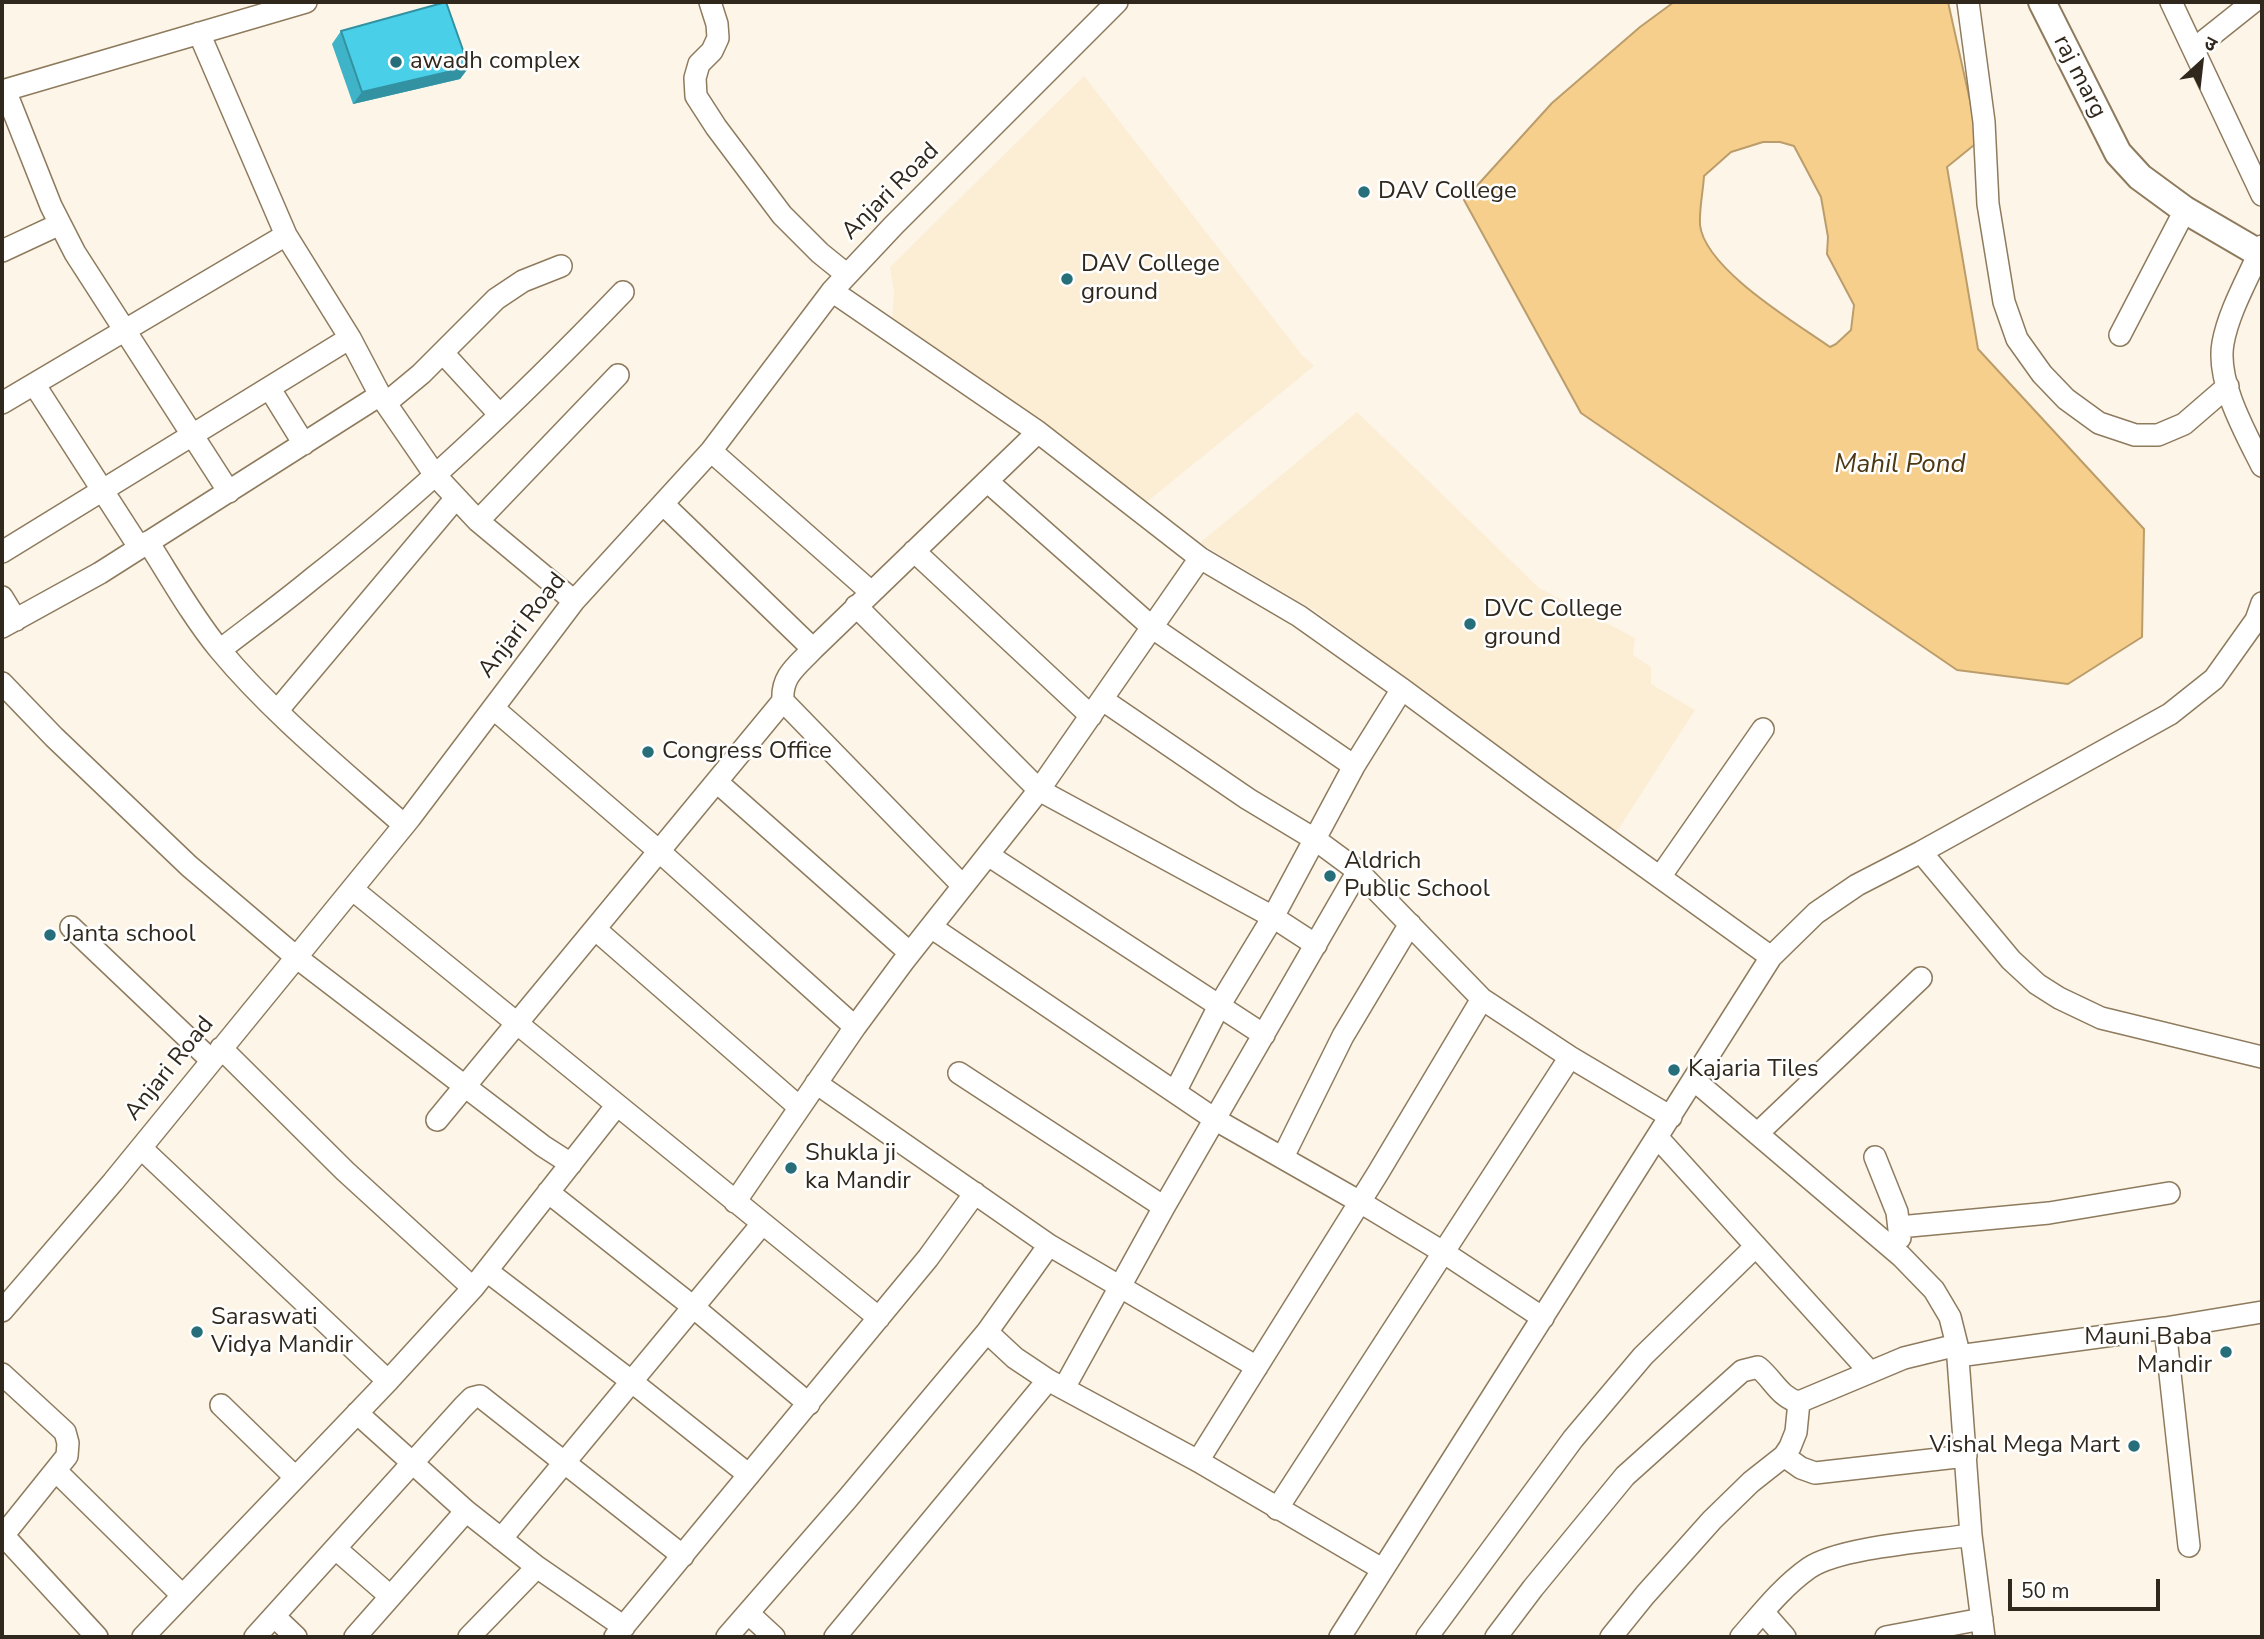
<!DOCTYPE html>
<html>
<head>
<meta charset="utf-8">
<style>
	body { margin:0 }
	#map { position:relative; width:2264px; height:1639px; overflow:hidden; background:#fdf5e8; font-family:"Nunito Sans","Noto Sans Devanagari",sans-serif }
	canvas { display:block }
	.frame { position:absolute; inset:0; border:4px solid #30281c; pointer-events:none }
	.north { position:absolute; left:2166px; top:28px; width:70px; height:70px; -webkit-text-stroke:5px #fff; paint-order:stroke; rotate:27deg; font-size:19px; font-weight:700; line-height:28px; text-align:center; color:#30281c }
	.north::after { content:''; display:block; margin:auto; width:24px; height:32px; background:#30281c; clip-path:polygon(50% 0,100% 100%,50% 72%,0 100%) }
	.scale { position:absolute; left:2008px; top:1579px; width:152px; height:32px; box-sizing:border-box; border:4px solid #30281c; border-top:0; padding-left:9px; font-size:21px; line-height:24px; white-space:nowrap; color:#30281c; -webkit-text-stroke:5px #fff; paint-order:stroke }
</style>
</head>
<body>
<div id="map">
<canvas width="2264" height="1639"></canvas>
<div class="frame"></div>
<div class="north">उ</div>
<div class="scale">50 m</div>
</div>
<script>
const ctx = document.querySelector('canvas').getContext('2d');
ctx.lineJoin = 'round';
function fill(path, color) { ctx.fillStyle = color; ctx.fill(path, 'evenodd'); }
function strokePath(path, color, width, dash) { ctx.strokeStyle = color; ctx.lineWidth = width; ctx.lineCap = dash ? 'butt' : 'round'; ctx.setLineDash(dash || []); ctx.stroke(path); }
function label(font, color, halo, rows, align = 'center') {
  ctx.font = font + ' "Nunito Sans",sans-serif'; ctx.lineWidth = 5; ctx.setLineDash([]); ctx.textBaseline = 'middle'; ctx.strokeStyle = halo; ctx.fillStyle = color; for (const [text, x, y, turn = 0] of rows) {
    ctx.save(); ctx.translate(x, y); ctx.rotate((+turn || 0) * Math.PI / 180); ctx.textAlign = isNaN(turn) ? turn : align; if (halo) ctx.strokeText(text, 0, 0); ctx.fillText(text, 0, 0); ctx.restore();
  }
}
fill(new Path2D(`
	M1084,76L1302,355L1314,366L1143,505L892,321L894,291L890,267Z
	M1357,412L1539,588L1635,638L1633,655L1651,667V684L1695,710L1616,833L1314,610L1200,543Z`), '#fcedd5');
const water = new Path2D(`
	M1674,2H1948L1979,141L1947,167L1978,349L2144,529L2142,637L2068,684L1957,670L1581,413L1464,200L1552,103L1640,27ZM1763,142H1780L1794,146L1821,197L1828,237L1827,254L1854,305L1851,330L1836,344L1830,347C1796,323 1705,269 1700,225C1699,210 1703,192 1704,176L1731,152Z`);
fill(water, '#f7cf8d');
strokePath(water, '#bb9d6b', 2);
const minor = new Path2D(`
	M710,2L717,24L718,38L712,51L699,64L695,78L696,96L716,127L782,215L820,253L846,274
	M1968,2L1984,122L1988,204L2004,302L2017,339L2042,374L2066,399L2099,423L2135,435H2158L2184,424L2228,386
	M2171,2L2262,195
	M199,33L286,235L350,338L380,395L435,475L478,521L574,601
	M2194,49L2253,2
	M5,90L51,206L75,253L229,492
	M2,91L306,2
	M2262,246C2249,277 2229,310 2223,343C2216,381 2245,432 2262,466
	M2,251L60,224
	M832,291L1038,432L1200,558L1299,616L1402,689L1540,791L1771,957
	M2120,335L2185,210
	M443,353L499,414
	M34,384L139,547L148,542C171,578 192,616 219,649C273,714 341,769 404,825
	M270,389L304,444
	M2,403L286,235
	M386,403L421,374L496,299L523,281L561,266
	M711,451L871,592
	M987,481L1153,628L1354,766
	M664,505L813,649
	M478,521L618,375
	M914,551L1091,716
	M2,552L350,338
	M2,597L16,620
	M856,606L1039,790L1273,917L1316,945
	M2,627L100,573L380,395
	M220,650C251,626 283,603 313,578C422,493 527,392 623,292
	M2,683L54,737L189,866L296,957L543,1146L571,1164
	M1103,700L1248,799L1316,840L1358,871L1482,999L1570,1057L1671,1117
	M493,708L660,852L855,1027
	M277,711L456,498
	M717,782L910,953
	M1921,852L2011,960L2037,984L2059,998L2101,1018L2262,1057
	M988,855L1264,1035
	M1660,877L1763,729
	M963,886L783,701C781,676 797,666 813,649L1038,432
	M352,889L879,1318
	M71,927L211,1060
	M931,927L1216,1120L1360,1202L1443,1252L1543,1318
	M595,929L799,1107
	M221,1048L345,1171L473,1288
	M959,1073L1164,1207
	M1694,1080L1901,1256L1934,1290L1950,1317L1957,1345L1971,1535L1984,1637
	M816,1083L1049,1245L1257,1367
	M1175,1092L1219,1006L1273,917L1354,766L1402,689
	M437,1120L783,701
	M1758,1133L1921,978
	M1658,1138L1869,1371
	M141,1148L388,1381
	M1283,1157L1343,1036L1410,924
	M1875,1157L1897,1212L1900,1238
	M548,1192L692,1306L809,1404
	M735,1202L855,1027L903,962L1039,790L1200,558
	M1899,1227L2049,1213L2169,1193
	M487,1271L631,1381L749,1475
	M2,1311L113,1182L410,818L574,601L711,451L832,291L894,225L1117,2
	M2165,1328L2189,1546
	M987,1332L1015,1358L1048,1380L1198,1461L1382,1569
	M1958,1356L2165,1328L2262,1312
	M2,1374L65,1432L68,1443L67,1456L2,1537
	M1064,1388L1164,1207L1358,871
	M221,1405L295,1477
	M357,1413L466,1511L537,1567L624,1627
	M1784,1456L1801,1468L1815,1473L1966,1456
	M1198,1461L1378,1173L1482,999
	M56,1471L182,1595
	M1277,1509L1570,1057
	M3,1535L97,1637
	M501,1539L762,1224
	M336,1549L390,1596
	M1763,1612L1785,1637
	M748,1613L774,1637
	M275,1617L296,1637
	M143,1637L388,1381L473,1288L617,1105
	M255,1637L463,1407L472,1398L480,1396L683,1556
	M355,1637L466,1511
	M469,1637L537,1567
	M615,1637L928,1258L975,1193
	M727,1637L848,1498L987,1332L1049,1245
	M835,1637L1048,1380
	M1340,1637L1771,957L1816,913L1857,885L1921,852L2170,714L2214,679L2256,620L2262,603
	M1427,1637L1573,1439L1643,1356L1756,1246
	M1496,1637L1533,1588L1625,1476L1742,1371L1758,1367C1773,1379 1780,1398 1799,1402L1904,1358L1957,1345
	M1611,1637L1645,1595L1712,1520L1751,1482L1784,1456L1790,1447L1796,1432L1799,1402
	M1741,1637C1762,1613 1782,1587 1809,1568C1840,1547 1931,1541 1971,1535
	M1886,1637L1982,1619`);
const major = new Path2D(`
	M2042,2L2118,153L2140,177L2185,210L2262,255`);
strokePath(minor, '#8e7b5e', 24);
strokePath(major, '#8e7b5e', 30);
strokePath(minor, '#fff', 21);
strokePath(major, '#fff', 26);
fill(new Path2D(`
	M341,31L469,67L460,79L353,104L332,44Z`), '#3fb3c8');
fill(new Path2D(`
	M469,67L460,79L353,104L362,92Z`), '#3392a2');
const building = new Path2D(`
	M446,2L469,67L362,92L341,31Z`);
fill(building, '#49d0e8');
strokePath(building, '#3392a2', 2);
for (const [x, y, r, color] of [
	[396,62,7,"#276e7b"],
	[1364,192,7,"#276e7b"],
	[1067,279,7,"#276e7b"],
	[1470,624,7,"#276e7b"],
	[648,752,7,"#276e7b"],
	[1330,876,7,"#276e7b"],
	[50,935,7,"#276e7b"],
	[1674,1070,7,"#276e7b"],
	[791,1168,7,"#276e7b"],
	[197,1332,7,"#276e7b"],
	[2226,1352,7,"#276e7b"],
	[2134,1446,7,"#276e7b"]
]) { const dot = new Path2D(); dot.arc(x, y, r, 0, 2 * Math.PI); ctx.fillStyle = color; ctx.fill(dot); strokePath(dot, '#fff', 2.5); }
label('24px', '#30281c', '#fff', [
	["awadh complex",410,62],
	["DAV College",1378,192],
	["DAV College",1081,265],
	["ground",1081,293],
	["DVC College",1484,610],
	["ground",1484,638],
	["Congress Office",662,752],
	["Aldrich",1344,862],
	["Public School",1344,890],
	["Janta school",64,935],
	["Kajaria Tiles",1688,1070],
	["Shukla ji",805,1154],
	["ka Mandir",805,1182],
	["Saraswati",211,1318],
	["Vidya Mandir",211,1346],
	["Mauni Baba",2212,1338,"right"],
	["Mandir",2212,1366,"right"],
	["Vishal Mega Mart",2120,1446,"right"]
], 'left');
label('24px', '#30281c', '#fff', [
	["raj marg",2079,77,63],
	["Anjari Road",891,192,-45],
	["Anjari Road",523,626,-52],
	["Anjari Road",170,1069,-51]
]);
label('italic 26px', '#4c3813', '#fff', [
	["Mahil Pond",1900,466]
]);
</script>
</body>
</html>
